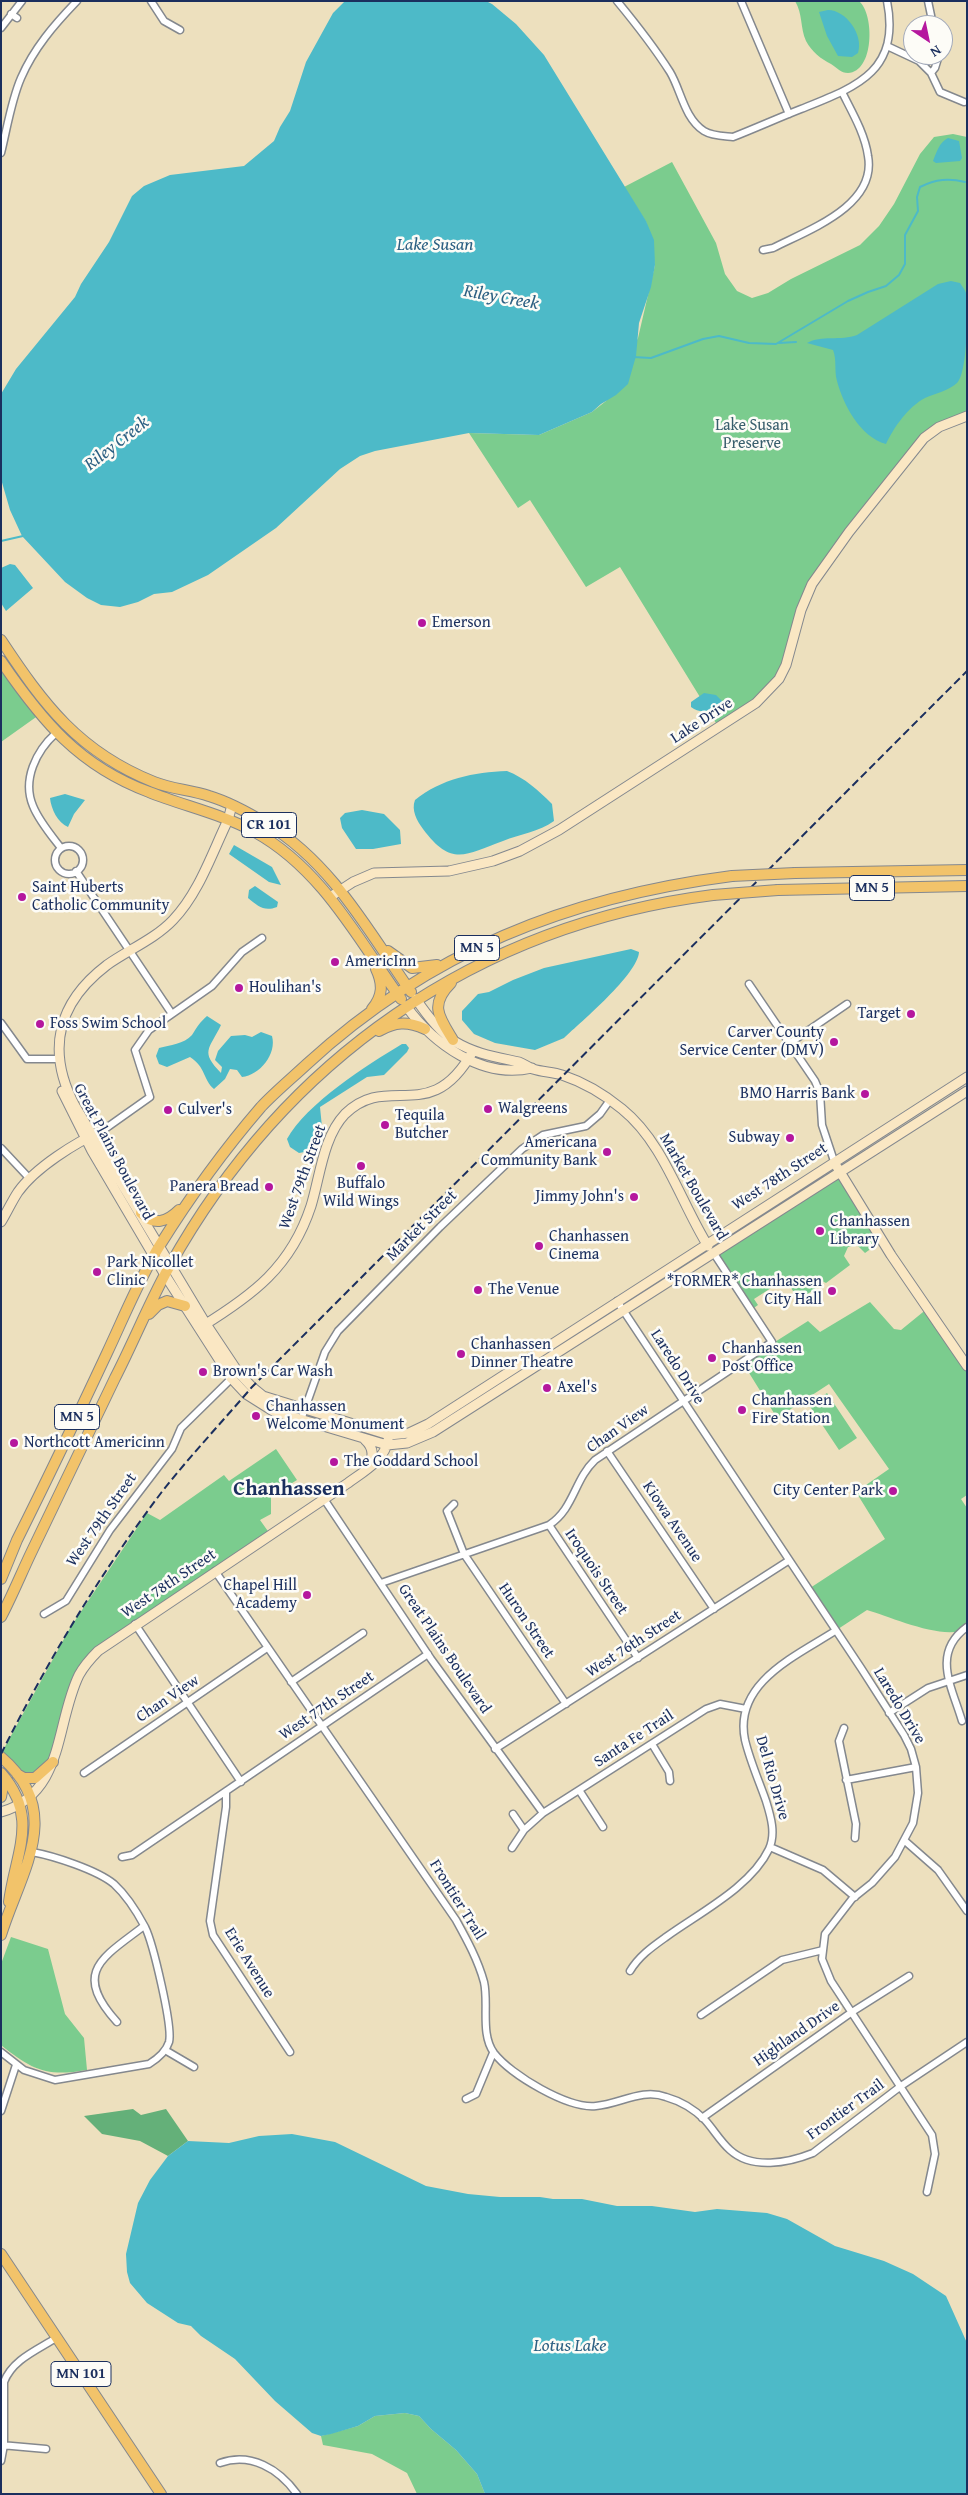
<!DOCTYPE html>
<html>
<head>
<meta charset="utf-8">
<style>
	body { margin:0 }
	#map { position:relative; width:968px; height:2495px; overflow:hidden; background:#ede0be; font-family:"Gentium Book Plus",serif }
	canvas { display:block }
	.frame { position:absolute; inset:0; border:2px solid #1b2f5e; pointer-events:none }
	.north { position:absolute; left:903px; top:15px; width:50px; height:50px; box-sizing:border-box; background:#fdfcf7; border:1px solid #a3aaba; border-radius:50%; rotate:146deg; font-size:14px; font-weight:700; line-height:20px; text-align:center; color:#1b2f5e }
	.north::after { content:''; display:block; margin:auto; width:18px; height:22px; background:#b5179e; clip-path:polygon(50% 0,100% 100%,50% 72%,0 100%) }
</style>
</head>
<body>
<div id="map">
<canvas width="968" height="2495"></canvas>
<div class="frame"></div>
<div class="north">N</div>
</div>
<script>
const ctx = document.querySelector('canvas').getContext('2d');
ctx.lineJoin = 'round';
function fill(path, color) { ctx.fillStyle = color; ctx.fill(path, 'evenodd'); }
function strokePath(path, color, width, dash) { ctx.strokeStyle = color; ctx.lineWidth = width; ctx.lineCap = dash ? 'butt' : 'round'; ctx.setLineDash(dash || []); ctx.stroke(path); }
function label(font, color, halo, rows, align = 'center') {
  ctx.font = font + ' "Gentium Book Plus",serif'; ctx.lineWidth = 5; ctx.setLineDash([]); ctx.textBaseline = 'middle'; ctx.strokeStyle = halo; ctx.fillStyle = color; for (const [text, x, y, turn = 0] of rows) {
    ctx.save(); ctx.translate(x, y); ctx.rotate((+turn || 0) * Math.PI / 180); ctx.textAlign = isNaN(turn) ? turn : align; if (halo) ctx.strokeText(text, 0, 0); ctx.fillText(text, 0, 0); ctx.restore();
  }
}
fill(new Path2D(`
	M795,1H859C875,15 874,72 848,73C841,73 837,68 831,64C821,59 812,52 806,41C800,28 803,14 795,1Z
	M953,134L967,137V416L924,438L812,584L779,679L719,728L620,567L586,587L530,500L518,508L469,433L539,435L592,412L606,401L638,338L655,265L646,222L624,187L672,162L716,243L725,274L737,291L752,298L768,293L791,279L860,245L879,226L894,204L920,154L934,137Z
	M1,661L39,715L1,742Z
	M839,1172L883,1240L865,1253L857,1245L848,1247L844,1256L850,1265L826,1283L822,1281L818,1284L819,1286L799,1300L785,1279L754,1299L758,1305L751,1310L713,1252Z
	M870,1302L894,1329L901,1330L928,1308L967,1365V1495L961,1499L967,1508V1628C946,1642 891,1617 867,1610L835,1631L807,1590L885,1539L856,1492L889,1469L829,1384L777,1418L746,1368L748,1359L808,1321L820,1332Z
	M827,1393L857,1438L839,1450L809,1405Z
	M276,1449L297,1480L271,1496V1514L260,1520L270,1534L98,1651L79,1676L53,1762L44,1772L17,1774L1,1754L70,1628L147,1513L160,1520L224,1475L229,1481Z
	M11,1937L48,1949L65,2014L84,2038L87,2070C47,2077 32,2070 1,2045V1964Z
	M405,2413L419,2416L431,2429L456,2450L477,2474L485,2494H417L407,2473L372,2454L323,2445L321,2436L358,2426L375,2416Z`), '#7bcc8e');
fill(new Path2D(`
	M133,2109L141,2115L166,2109L188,2141L168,2156L140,2141L102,2134L84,2116Z`), '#64b079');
fill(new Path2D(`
	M345,1H486L492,4L516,24L544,55L646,221L654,240L655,265L651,287L639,323L636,356L628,384L616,395L601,404L592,412L539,435L469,433L375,451L360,456L340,469L276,528L208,575L172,592L154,594L138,602L120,607L101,605L87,598L65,582L22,536L10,510L1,479V394L16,369L75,297L81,284L109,242L132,196L144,186L170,175L244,166L274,141L280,127L290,111L306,62L333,13Z
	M828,10C846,10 864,35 858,53L852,57L838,56L827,36L819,12Z
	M948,138L959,141L962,158L960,161L936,163L933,161C937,151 939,143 948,138Z
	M951,281L960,283C962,286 965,290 966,293C968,308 968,373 957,383C948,391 936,393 925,398C908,407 894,427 886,444C860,437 843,404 837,381C834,370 837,360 833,350L807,343C821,335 841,341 857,335L938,284Z
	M10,564L15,565L33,588L6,611L1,603V568Z
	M704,693L716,695L724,703C712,709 703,716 691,707V702Z
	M507,771C525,778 538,790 552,804L554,821C539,832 520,834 503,841C466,854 452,868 423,829C417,821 411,810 415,800C441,779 474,772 507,771Z
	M65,794L85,800L74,814L68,827C58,823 51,809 50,798Z
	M362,810L384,814L400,830L401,844L373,849H356L342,828L340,818L345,813Z
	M234,845L272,867L281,885L269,882L229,854Z
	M255,886L278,902L277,907C264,912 258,906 248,898L249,890Z
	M631,949L639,952C638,974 581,1022 564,1038L535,1050L495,1043L474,1034L462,1020V1011L478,994L489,992L513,980L544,968Z
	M207,1016L221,1025C209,1050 200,1051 221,1073L222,1067L215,1060L218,1051L231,1036L245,1035L252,1037L261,1032L272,1036C277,1054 260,1075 242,1077L237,1070L230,1069L225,1079L214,1089C203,1080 206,1067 190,1057L167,1067L159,1064L156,1056L159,1048C170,1045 184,1044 192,1035C197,1027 200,1022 207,1016Z
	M402,1044H406L409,1048L407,1052L384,1075L367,1077L320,1107L322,1127L310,1151L299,1153L290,1147L287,1139C306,1104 367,1065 402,1044Z
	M292,2134L335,2142L426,2186L468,2194L500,2197H540L553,2199H582L617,2206H652L695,2212L717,2209L767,2213L787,2219L835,2246L884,2261L913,2274L946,2296L967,2343V2494H485L477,2474L456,2450L431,2429L419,2416L405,2413L375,2416L358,2426L331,2434L321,2436L312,2433L275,2401L235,2359L201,2336L191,2326L178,2323L147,2303L130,2283L127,2272L126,2254L138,2203L150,2180L168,2156L188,2141L229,2143L259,2136Z`), '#4dbac8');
strokePath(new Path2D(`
	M779,343L796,342
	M633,357L651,358L703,339L719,336L749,343L776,344L848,301L868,292L886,286L899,275L905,264V235L918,211L917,197L920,187C936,179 949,178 965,182
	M1,541L23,536`), '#4dbac8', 2);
const street = new Path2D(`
	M151,1L164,21L180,30
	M617,1C636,24 654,47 670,72C681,90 684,118 704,131C712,136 724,136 733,137C756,128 778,118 801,109C856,87 901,72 887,1
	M741,1L789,114
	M928,1L933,25
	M11,14L17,18
	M1,28L22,1
	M887,46L919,61L931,73L940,92L964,102
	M931,73L935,68L939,55
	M1,153C7,129 11,101 21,78C34,48 54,25 77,1
	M763,250L773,248C808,230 877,206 868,156C865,134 852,112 842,92
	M56,733C36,751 22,780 33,806C39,821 51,835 61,848
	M55 860a14 14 0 1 1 28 0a14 14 0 1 1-28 0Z
	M76,871L172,1014
	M749,984L815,1081L820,1093L822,1125L834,1161
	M1,1023L27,1059H59
	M790,1043L847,1004
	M102,1131L150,1097L135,1050L149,1030L212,986L242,952L262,938
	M1,1148L30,1179
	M617,1301L861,1668L904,1735L911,1749L916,1767L918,1793L913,1823L895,1857L872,1883L852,1899L825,1934L822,1959L831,1981L932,2135L935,2154L927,2192
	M301,1420L325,1352L338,1331L440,1227L522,1149L543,1135L586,1126L600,1114L610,1100
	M607,1451L714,1609
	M324,1499L431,1659L543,1813
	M454,1504L447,1511L464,1554L566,1704
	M549,1525L638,1658
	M215,1571L456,1920C467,1940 478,1960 484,1982C489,2004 480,2034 494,2053C511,2075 568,2109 596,2106C620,2104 642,2088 666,2097C680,2101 695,2110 705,2120C714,2130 720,2141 730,2150C752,2170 788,2163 813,2153L901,2086L967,2042
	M381,1583L549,1525C574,1509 574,1480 595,1460L772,1342L713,1252
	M44,1614L66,1601L110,1530L172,1449L181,1428L238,1372
	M135,1624L241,1782
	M291,1682L363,1633
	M889,1713L928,1688L967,1675
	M962,1721C952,1687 931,1653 967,1627
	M844,1728L839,1741L856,1824L855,1838
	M652,1744L669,1772L670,1781
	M495,1749L788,1561
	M84,1773L267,1648
	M846,1780L916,1767
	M579,1790L603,1827
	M226,1792V1807L210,1921L213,1935L290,2052
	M513,1814L524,1830
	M905,1841L938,1870L967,1911
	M770,1847L823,1870L855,1897
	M512,1848L524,1830L543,1813L706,1709L720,1704L746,1709
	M122,1857L132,1855L428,1654
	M630,1971C639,1956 652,1947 666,1937C699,1913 751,1887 769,1849C776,1834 771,1817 766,1801C759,1781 750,1761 745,1740C733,1683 796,1656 835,1631
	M701,2015L782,1960L823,1950
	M117,2022C72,1972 102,1958 144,1926
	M165,2050L194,2067
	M1,2052L24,2070L55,2080L149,2064C157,2059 166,2052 169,2042C173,2027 153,1943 145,1927C137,1912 126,1895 114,1884C97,1870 54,1856 32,1852
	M466,2099L476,2094L493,2053
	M1,2111L16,2065
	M702,2118L852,2012L909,1976
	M1,2445L46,2449
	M1,2461L4,2445V2382C12,2360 37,2350 56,2338
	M220,2463C251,2452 279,2469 297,2494`);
const secondary = new Path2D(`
	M232,805L228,820C212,853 199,893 173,920C155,939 128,950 107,965C57,1003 46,1051 75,1106L206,1324L238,1372L252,1387L263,1396L389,1435L409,1433L428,1424L967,1077
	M330,897L353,882L374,873L449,871L493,861L520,851L559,830L756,703L779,679L786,665L801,610L812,584L849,532L924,438L939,427L967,416
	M416,999C426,1014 439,1031 454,1041C475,1054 496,1057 519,1062C524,1064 528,1067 533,1069C542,1072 553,1072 562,1075C583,1082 605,1095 622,1109C664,1143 680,1201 708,1246
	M406,1006C433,1043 482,1080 532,1068
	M62,1091L92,1151L165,1275L231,1378L246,1394L273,1411L387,1445L407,1443L433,1432L967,1091
	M837,1167L891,1255L967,1366
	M1,1222C7,1212 12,1201 18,1192C35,1168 76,1142 102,1131
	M201,1327C253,1295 291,1267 311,1206C320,1177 323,1137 345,1114C389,1071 430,1128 473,1051
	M365,1440C374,1448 374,1457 368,1466
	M1,1812C65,1793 55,1724 79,1675C84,1666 91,1658 98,1651L348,1483C363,1472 385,1460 388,1440`);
const primary = new Path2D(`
	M1,640C44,705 79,752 154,782C171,789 191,790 209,796C229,802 249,813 267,824C332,863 369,932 411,992
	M1,661C42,721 79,766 149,792C184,806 222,814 255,832C322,869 358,939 401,999
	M795,873L967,870
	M778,890L967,886
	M388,951L412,968L437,965
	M451,983C429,1005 439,1017 453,1040
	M372,1009C383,996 383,984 376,969
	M379,1031C395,1022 407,1021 425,1029
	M141,1213C154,1226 167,1222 179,1210
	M149,1314L158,1305L167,1301L185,1306
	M1,1579L17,1540C48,1478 78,1415 107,1353C124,1317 139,1279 160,1245C190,1197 224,1150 261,1107C275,1092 292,1078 307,1064C430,951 568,897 732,876
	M1,1617C12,1596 21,1574 31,1553C59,1495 87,1436 115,1378C134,1341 149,1303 169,1267C285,1059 476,925 713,895
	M1,1757C66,1812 20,1873 1,1935
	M1,1773C40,1817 15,1854 9,1902
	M17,1774L24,1778H35L53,1762
	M1,1779L3,1786L1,1797
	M1,2254L161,2494`);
strokePath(street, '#84888e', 9);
strokePath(secondary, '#84888e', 11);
strokePath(primary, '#84888e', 12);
strokePath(street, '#fff', 6);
strokePath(secondary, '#fae7c3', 9);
strokePath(primary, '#f2c36a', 10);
strokePath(new Path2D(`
	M1,1754C47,1662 99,1575 161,1493C190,1456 222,1422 252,1387L967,671`), '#1b2f5e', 2, [8, 4]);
const primaryBridge = new Path2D(`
	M732,876L795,873
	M713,895L778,890`);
strokePath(primaryBridge, '#84888e', 12, []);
strokePath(primaryBridge, '#f2c36a', 10);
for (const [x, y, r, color] of [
	[422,623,5,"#b5179e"],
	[22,897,5,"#b5179e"],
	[335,962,5,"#b5179e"],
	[239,988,5,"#b5179e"],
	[911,1014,5,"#b5179e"],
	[40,1024,5,"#b5179e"],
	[834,1042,5,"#b5179e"],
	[865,1094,5,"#b5179e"],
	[488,1109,5,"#b5179e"],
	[168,1110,5,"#b5179e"],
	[385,1125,5,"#b5179e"],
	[790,1138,5,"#b5179e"],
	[607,1152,5,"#b5179e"],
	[361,1166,5,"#b5179e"],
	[269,1187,5,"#b5179e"],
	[634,1197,5,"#b5179e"],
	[820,1231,5,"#b5179e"],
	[539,1246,5,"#b5179e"],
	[97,1272,5,"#b5179e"],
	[478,1290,5,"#b5179e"],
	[832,1291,5,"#b5179e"],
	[461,1354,5,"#b5179e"],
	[712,1358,5,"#b5179e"],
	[203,1372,5,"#b5179e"],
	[547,1388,5,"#b5179e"],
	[742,1410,5,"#b5179e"],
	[256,1416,5,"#b5179e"],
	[14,1443,5,"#b5179e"],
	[334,1462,5,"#b5179e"],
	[893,1491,5,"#b5179e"],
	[307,1595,5,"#b5179e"]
]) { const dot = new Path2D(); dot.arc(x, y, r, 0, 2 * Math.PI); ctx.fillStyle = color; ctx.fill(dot); strokePath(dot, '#fdfcf7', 2); }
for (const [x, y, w] of [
	[269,825,55],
	[872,888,45],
	[477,948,45],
	[77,1417,45],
	[81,2374,60]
]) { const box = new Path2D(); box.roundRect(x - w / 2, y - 12.5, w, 25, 4); ctx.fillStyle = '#fdfcf7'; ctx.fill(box); strokePath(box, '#1b2f5e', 1); }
label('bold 15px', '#1b2f5e', null, [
	["CR 101",269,825],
	["MN 5",872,888],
	["MN 5",477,948],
	["MN 5",77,1417],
	["MN 101",81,2374]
]);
label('16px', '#385e6c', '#fdfcf7', [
	["Lake Susan",752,426],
	["Preserve",752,444]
]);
label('16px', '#1b2f5e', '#fdfcf7', [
	["Emerson",432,623],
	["Saint Huberts",32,888],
	["Catholic Community",32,906],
	["AmericInn",345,962],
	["Houlihan's",249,988],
	["Target",901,1014,"right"],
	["Foss Swim School",50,1024],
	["Carver County",824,1033,"right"],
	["Service Center (DMV)",824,1051,"right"],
	["BMO Harris Bank",855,1094,"right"],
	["Walgreens",498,1109],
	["Culver's",178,1110],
	["Tequila",395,1116],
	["Butcher",395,1134],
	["Subway",780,1138,"right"],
	["Americana",597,1143,"right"],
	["Community Bank",597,1161,"right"],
	["Buffalo",361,1184,"center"],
	["Wild Wings",361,1202,"center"],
	["Panera Bread",259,1187,"right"],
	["Jimmy John's",624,1197,"right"],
	["Chanhassen",830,1222],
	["Library",830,1240],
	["Chanhassen",549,1237],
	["Cinema",549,1255],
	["Park Nicollet",107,1263],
	["Clinic",107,1281],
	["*FORMER* Chanhassen",822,1282,"right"],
	["City Hall",822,1300,"right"],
	["The Venue",488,1290],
	["Chanhassen",471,1345],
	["Dinner Theatre",471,1363],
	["Chanhassen",722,1349],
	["Post Office",722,1367],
	["Brown's Car Wash",213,1372],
	["Axel's",557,1388],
	["Chanhassen",752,1401],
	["Fire Station",752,1419],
	["Chanhassen",266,1407],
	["Welcome Monument",266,1425],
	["Northcott Americinn",24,1443],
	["The Goddard School",344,1462],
	["City Center Park",883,1491,"right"],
	["Chapel Hill",297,1586,"right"],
	["Academy",297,1604,"right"]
], 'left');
label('16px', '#1b2f5e', '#fdfcf7', [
	["Lake Drive",702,721,-33],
	["Great Plains Boulevard",113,1152,62],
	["West 79th Street",303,1177,-70],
	["West 78th Street",780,1177,-33],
	["Market Boulevard",693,1187,60],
	["Market Street",422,1226,-45],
	["Laredo Drive",677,1367,57],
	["Chan View",618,1429,-35],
	["West 79th Street",102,1520,-55],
	["Kiowa Avenue",672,1522,56],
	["Iroquois Street",596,1572,56],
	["West 78th Street",169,1584,-34],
	["Huron Street",526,1621,56],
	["West 76th Street",634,1644,-33],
	["Great Plains Boulevard",444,1649,56],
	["Chan View",168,1699,-34],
	["West 77th Street",327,1706,-34],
	["Laredo Drive",899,1706,59],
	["Santa Fe Trail",634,1739,-33],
	["Del Rio Drive",772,1778,74],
	["Frontier Trail",457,1900,58],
	["Erie Avenue",249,1963,58],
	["Highland Drive",797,2034,-35],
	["Frontier Trail",846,2110,-36]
]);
label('italic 18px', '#2c6083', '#fdfcf7', [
	["Lake Susan",435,245],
	["Riley Creek",501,298,10],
	["Riley Creek",117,444,-38],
	["Lotus Lake",570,2346]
]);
label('bold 21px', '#1b2f5e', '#fdfcf7', [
	["Chanhassen",289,1490]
]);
</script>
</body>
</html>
